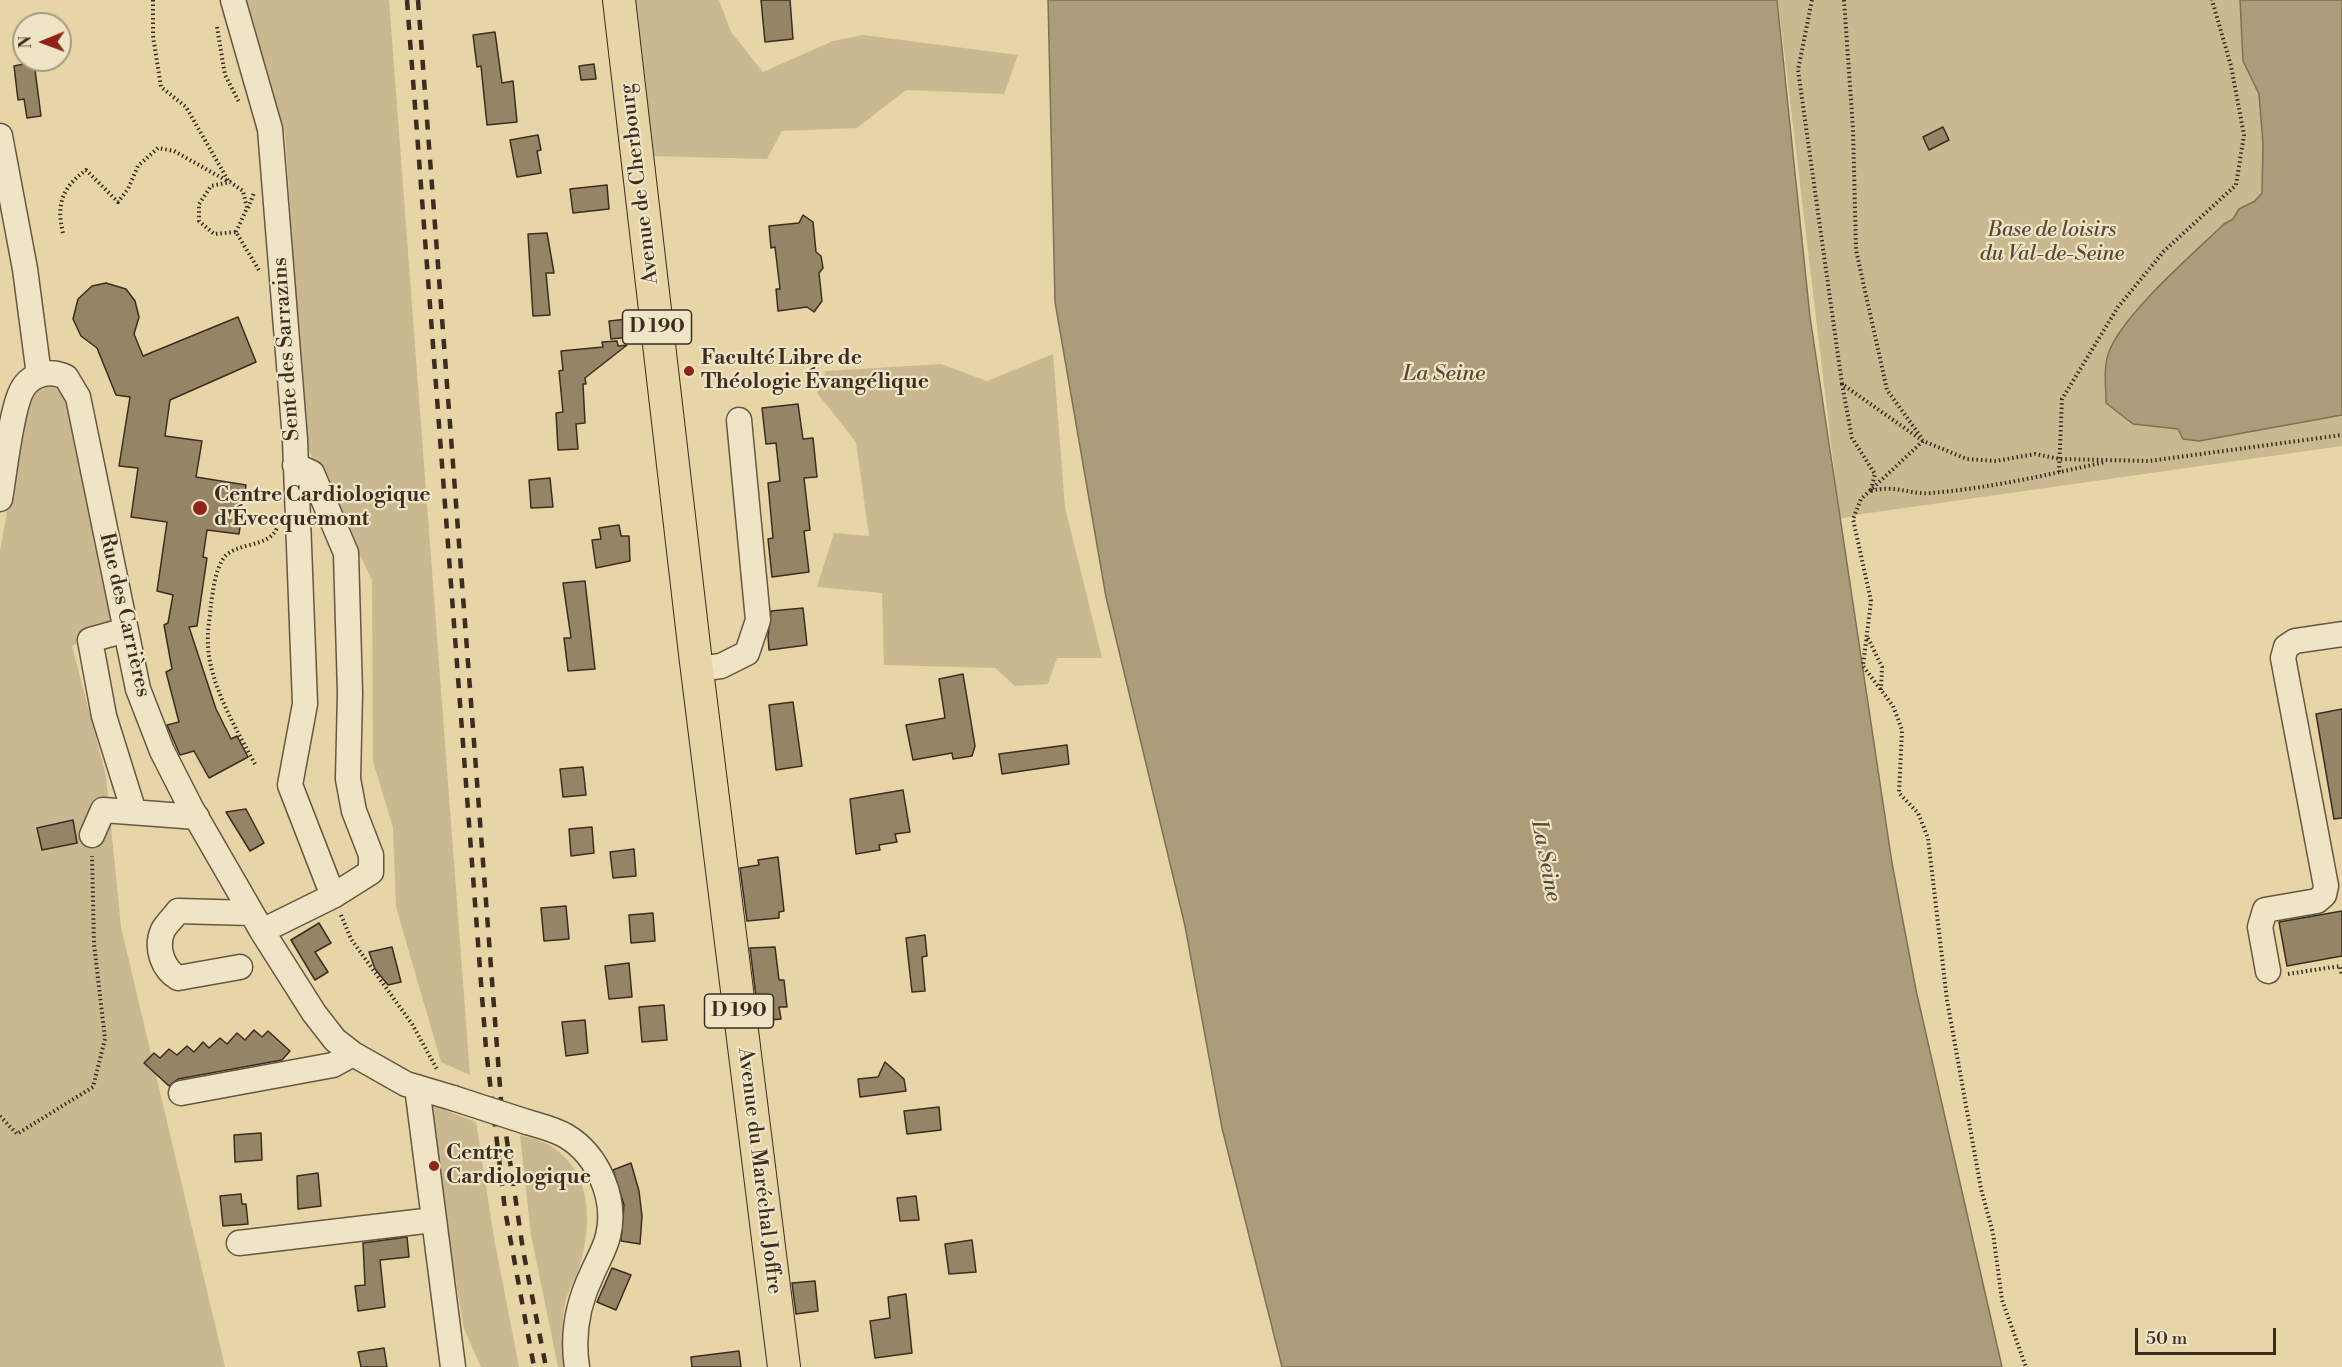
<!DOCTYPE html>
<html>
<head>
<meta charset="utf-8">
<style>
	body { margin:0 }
	#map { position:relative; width:2342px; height:1367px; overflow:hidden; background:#e7d5a7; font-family:"Libre Bodoni",serif }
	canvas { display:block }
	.north { position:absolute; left:12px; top:12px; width:60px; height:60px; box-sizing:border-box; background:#efe4c6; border:2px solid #a79b84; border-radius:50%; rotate:269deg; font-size:16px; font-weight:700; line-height:24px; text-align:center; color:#3c2d20 }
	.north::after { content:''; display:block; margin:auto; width:21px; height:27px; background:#8f2418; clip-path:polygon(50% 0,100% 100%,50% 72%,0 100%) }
	.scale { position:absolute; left:2135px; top:1328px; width:141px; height:27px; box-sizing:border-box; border:3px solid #3c2d20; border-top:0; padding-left:8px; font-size:18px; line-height:21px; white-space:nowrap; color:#3c2d20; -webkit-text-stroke:4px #efe4c6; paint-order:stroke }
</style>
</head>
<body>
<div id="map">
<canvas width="2342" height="1367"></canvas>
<div class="north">N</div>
<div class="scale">50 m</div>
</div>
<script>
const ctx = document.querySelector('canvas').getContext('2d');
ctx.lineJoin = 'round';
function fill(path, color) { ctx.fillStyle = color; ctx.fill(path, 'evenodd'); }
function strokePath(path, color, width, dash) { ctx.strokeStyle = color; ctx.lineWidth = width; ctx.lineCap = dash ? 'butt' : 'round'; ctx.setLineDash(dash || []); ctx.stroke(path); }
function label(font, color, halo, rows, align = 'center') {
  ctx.font = font + ' "Libre Bodoni",serif'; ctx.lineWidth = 4.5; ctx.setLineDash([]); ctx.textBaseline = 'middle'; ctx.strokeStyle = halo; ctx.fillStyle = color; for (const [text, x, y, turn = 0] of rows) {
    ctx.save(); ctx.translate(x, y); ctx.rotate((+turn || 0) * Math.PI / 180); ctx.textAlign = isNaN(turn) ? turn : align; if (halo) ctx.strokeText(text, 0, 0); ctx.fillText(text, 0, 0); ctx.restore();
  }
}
fill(new Path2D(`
	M244,0H389L470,1075L441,1062L396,907L393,828L373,761L372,580L306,444L285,133L245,11Z
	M630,0H719L731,32L763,72L833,41L863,35L1018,55L1004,94L906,90L857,128L782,131L767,159L651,156Z
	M1778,0H2342V446L1862,514L1840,519Z
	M1053,354L1065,507L1102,658H1057L1048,684L1015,686L995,668L884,665L882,593L817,587L834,533L869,536L856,442L817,393L826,371L941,364L987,381Z
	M49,385L63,390L67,403L113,629L72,646L106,776L121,927L225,1367H0V551L28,395L39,386Z
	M426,1103L476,1122L494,1238L519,1367H481L464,1329Z
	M520,1135C530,1138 544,1141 554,1148C592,1175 592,1223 580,1265C577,1278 568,1290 565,1303C562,1324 560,1346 565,1367H558L531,1235Z`), '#cab890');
const water = new Path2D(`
	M1048,0H1777L1810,317L1892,863L1916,990L2002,1367H1282L1222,1128L1185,926L1106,597L1055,302Z
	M2240,0H2342V415L2199,441L2183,439L2178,429L2133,424L2106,403C2106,386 2103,367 2109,352C2122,315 2194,253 2224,224L2233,219L2239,209L2255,201L2262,193L2263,144L2259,94L2243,61Z`);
fill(water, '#ad9c79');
strokePath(water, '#807055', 1.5);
const building = new Path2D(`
	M761,0H790L793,39L765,42Z
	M495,32L502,83L513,81L517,122L487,125L481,66L477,67L473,35Z
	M34,62L41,116L27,118L24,99L18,100L14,66Z
	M594,64L596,79L581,80L579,66Z
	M1943,127L1949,140L1929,150L1923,137Z
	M538,135L541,150L537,151L541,173L517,177L510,140Z
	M607,185L609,209L573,213L570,189Z
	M803,215L813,222L816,252L821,256L823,268L819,273L822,301L814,312L807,307L778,311L776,289H780L775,247L771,248L769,226L799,223Z
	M547,233L554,273H546L550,315L533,316L528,234Z
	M106,283L126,289L135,301L139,317L134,334L143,356L238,317L256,362L170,400L165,436L202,441L196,477L246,485L239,534L207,530L203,557L207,558L197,626L189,627L216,709L231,739L237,736L248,757L209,778L194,751L180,755L167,725L179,722L166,672L172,669L164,625L168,623L173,595L157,591L167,522L131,517L138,468L119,466L130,397L116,395L97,348L81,336L73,319L78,299L92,286Z
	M628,319L630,337L611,339L609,321Z
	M617,341L618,346L627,345L585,378L586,384H583L585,423L576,424L578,449L558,450L556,413L563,412L559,371L563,370L561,351L603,347L602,342Z
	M798,404L803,439L813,438L817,477L804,478L810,530L804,531L809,572L772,577L768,539L773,538L768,483L780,481L776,443L766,444L762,408Z
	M550,478L553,507L531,508L529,480Z
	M619,525L621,536H629L630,561L596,568L592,540L601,539L599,528Z
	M585,581L595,669L568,671L564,638H571L563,583Z
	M803,608L807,645L769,650L768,636L771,611Z
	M963,674L975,746L972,756L953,759L952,753L913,760L906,725L945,718L939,679Z
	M793,702L802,766L776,770L769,705Z
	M2342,709V818L2334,819L2316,714Z
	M1067,745L1069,764L1002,774L999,754Z
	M583,767L586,795L563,797L560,769Z
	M903,790L910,832L895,834L897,842L879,845L880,850L856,854L850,799Z
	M246,809L264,843L250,851L226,812Z
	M73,820L77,843L42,850L37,828Z
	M592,827L594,853L571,856L569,829Z
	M634,849L636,876L613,878L610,852Z
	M778,857L784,911L779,912V918L747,921L740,868L759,865L758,860Z
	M566,906L569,939L544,941L541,908Z
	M2342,911V956L2287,966L2279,922Z
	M653,913L655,941L631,943L629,915Z
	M319,923L331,943L315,952L328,972L315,980L291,940Z
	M925,935L927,956L922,957L925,991L912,992L906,938Z
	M392,947L401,982L388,985L375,969L369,952Z
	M775,947L779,980H784L787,1007H779L781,1019L759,1021L750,948Z
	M629,963L632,997L609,999L605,966Z
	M664,1005L667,1040L642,1042L639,1007Z
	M585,1020L588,1053L566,1056L562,1022Z
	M254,1030L262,1037L268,1031L290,1051L282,1060L178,1079L169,1086L144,1063L154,1053L160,1058L169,1049L177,1055L187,1046L194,1052L203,1042L209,1048L220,1038L227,1044L237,1033L245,1040Z
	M885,1062L904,1079L906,1091L860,1097L858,1079L878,1077Z
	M939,1107L941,1130L907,1134L904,1111Z
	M261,1133L262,1160L235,1162L234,1135Z
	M631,1163L639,1191L642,1216L640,1244L621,1241L624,1205L613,1170Z
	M318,1173L321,1206L298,1209L297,1176Z
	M241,1194L242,1204H246L248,1224L223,1226L220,1196Z
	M916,1196L919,1220L900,1221L897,1198Z
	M407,1237L409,1257L380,1260L385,1307L358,1311L355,1286L365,1285L363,1243Z
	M972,1240L976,1272L949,1274L945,1244Z
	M612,1268L631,1275L616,1310L597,1302Z
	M815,1281L818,1311L796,1314L792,1283Z
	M906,1294L912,1353L875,1358L870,1321L890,1318L888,1297Z
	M384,1348L387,1367H361L358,1352Z
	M739,1351L741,1367H692L691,1357Z`);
fill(building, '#958466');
strokePath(building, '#3c2d20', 1.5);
const minor = new Path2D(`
	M233,0L270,129L295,440L305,704L290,785L333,896L262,931
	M0,136L25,269L39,375
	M295,465L312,473L346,553L350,693L348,779L354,811L371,855V872L333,896
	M0,499C5,470 10,419 20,394C28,374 49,369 66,377L78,397L138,689L162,751L191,808L262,931L314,1013L335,1040L353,1054L406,1084L453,1098
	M126,630L90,640L104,716L134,812
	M697,669L721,666L747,653L758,620L739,420
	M92,835L103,810L197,817
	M240,967L178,978C163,969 155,948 163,930C166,924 174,917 178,911L251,913
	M2268,971L2260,927L2265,910L2317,901L2324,895L2326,886L2283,658L2286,647L2295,641L2342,634
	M417,1087L453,1367
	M181,1093L333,1065L353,1054
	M527,1122C540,1126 554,1129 566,1136C598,1155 617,1199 608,1236C605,1249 597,1262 592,1274C578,1303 572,1335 577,1367
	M239,1243L433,1220`);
const major = new Path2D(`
	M619,0L695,654L784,1367`);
strokePath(minor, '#675742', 27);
strokePath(major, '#3c2d20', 34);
strokePath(new Path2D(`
	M153,0V36L161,87L186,107L229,182
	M1812,0L1798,70L1842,384L1923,441L1967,459L1996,461L2035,454L2060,459L2149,461L2342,435
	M1844,0L1853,129L1856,250L1887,390L1921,437
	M217,27L225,75L239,102
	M248,208L254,193
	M236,232L247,208L243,191L230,182L211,186L199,204V221L214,234L236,232L260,272
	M63,233C56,204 62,188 86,170L118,202L128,189L138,166L158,148L174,151L229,182
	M1842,384L1852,438L1875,474L1871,490
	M1923,441L1861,499L1853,519L1871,601L1863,666L1893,706L1902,730L1899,793L1918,813L1928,838L1947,1000L1981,1189L1993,1233L2002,1300L2026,1367
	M2059,472L2062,399L2118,307L2164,251L2236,185L2244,135L2231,66L2212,0
	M1871,491C1896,484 1909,495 1931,493C1990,488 2047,475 2105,462
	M1868,638L1882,667L1881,690
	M255,764C237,731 209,683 208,645C207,632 210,617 211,604C213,591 215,571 223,559C235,541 268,549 277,528
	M341,915L351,939L412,1024L438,1071
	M2288,974L2340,966L2342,976
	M0,1116L17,1134L93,1087L105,1039L94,944L92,856`), '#3c2d20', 4, [1.5, 3]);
strokePath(minor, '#efe4c6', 24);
strokePath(major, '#e7d5a7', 32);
strokePath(new Path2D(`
	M407,0L486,1049L505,1210L534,1367
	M418,0L501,1100L523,1250L546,1367`), '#3c2d20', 4.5, [10, 10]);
const minorBridge = new Path2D(`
	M453,1098L527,1122`);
strokePath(minorBridge, '#675742', 27, []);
strokePath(minorBridge, '#efe4c6', 24);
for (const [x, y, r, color] of [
	[689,371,6,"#8f2418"],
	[200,508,8,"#8f2418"],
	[434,1166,6,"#8f2418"]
]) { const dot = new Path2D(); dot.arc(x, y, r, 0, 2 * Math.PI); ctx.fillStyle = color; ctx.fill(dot); strokePath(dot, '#efe4c6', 2); }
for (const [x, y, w] of [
	[657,327,69],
	[739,1011,69]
]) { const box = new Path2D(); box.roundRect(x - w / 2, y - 17, w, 34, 4.5); ctx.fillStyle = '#efe4c6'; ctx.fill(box); strokePath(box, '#3c2d20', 1.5); }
label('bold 20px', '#3c2d20', null, [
	["D 190",657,327],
	["D 190",739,1011]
]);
label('21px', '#3c2d20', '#efe4c6', [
	["Avenue de Cherbourg",640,184,-97],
	["Sente des Sarrazins",287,349,-94],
	["Rue des Carrières",124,615,77],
	["Avenue du Maréchal Joffre",759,1171,83]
]);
label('italic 21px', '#584936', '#efe4c6', [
	["Base de loisirs",2052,231],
	["du Val-de-Seine",2052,255]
]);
label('bold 21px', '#3c2d20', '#efe4c6', [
	["Faculté Libre de",701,359],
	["Théologie Évangélique",701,383],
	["Centre Cardiologique",214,496],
	["d'Évecquemont",214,520],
	["Centre",446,1154],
	["Cardiologique",446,1178]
], 'left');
label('italic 22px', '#584936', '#efe4c6', [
	["La Seine",1444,375],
	["La Seine",1545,861,79]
]);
</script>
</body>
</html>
